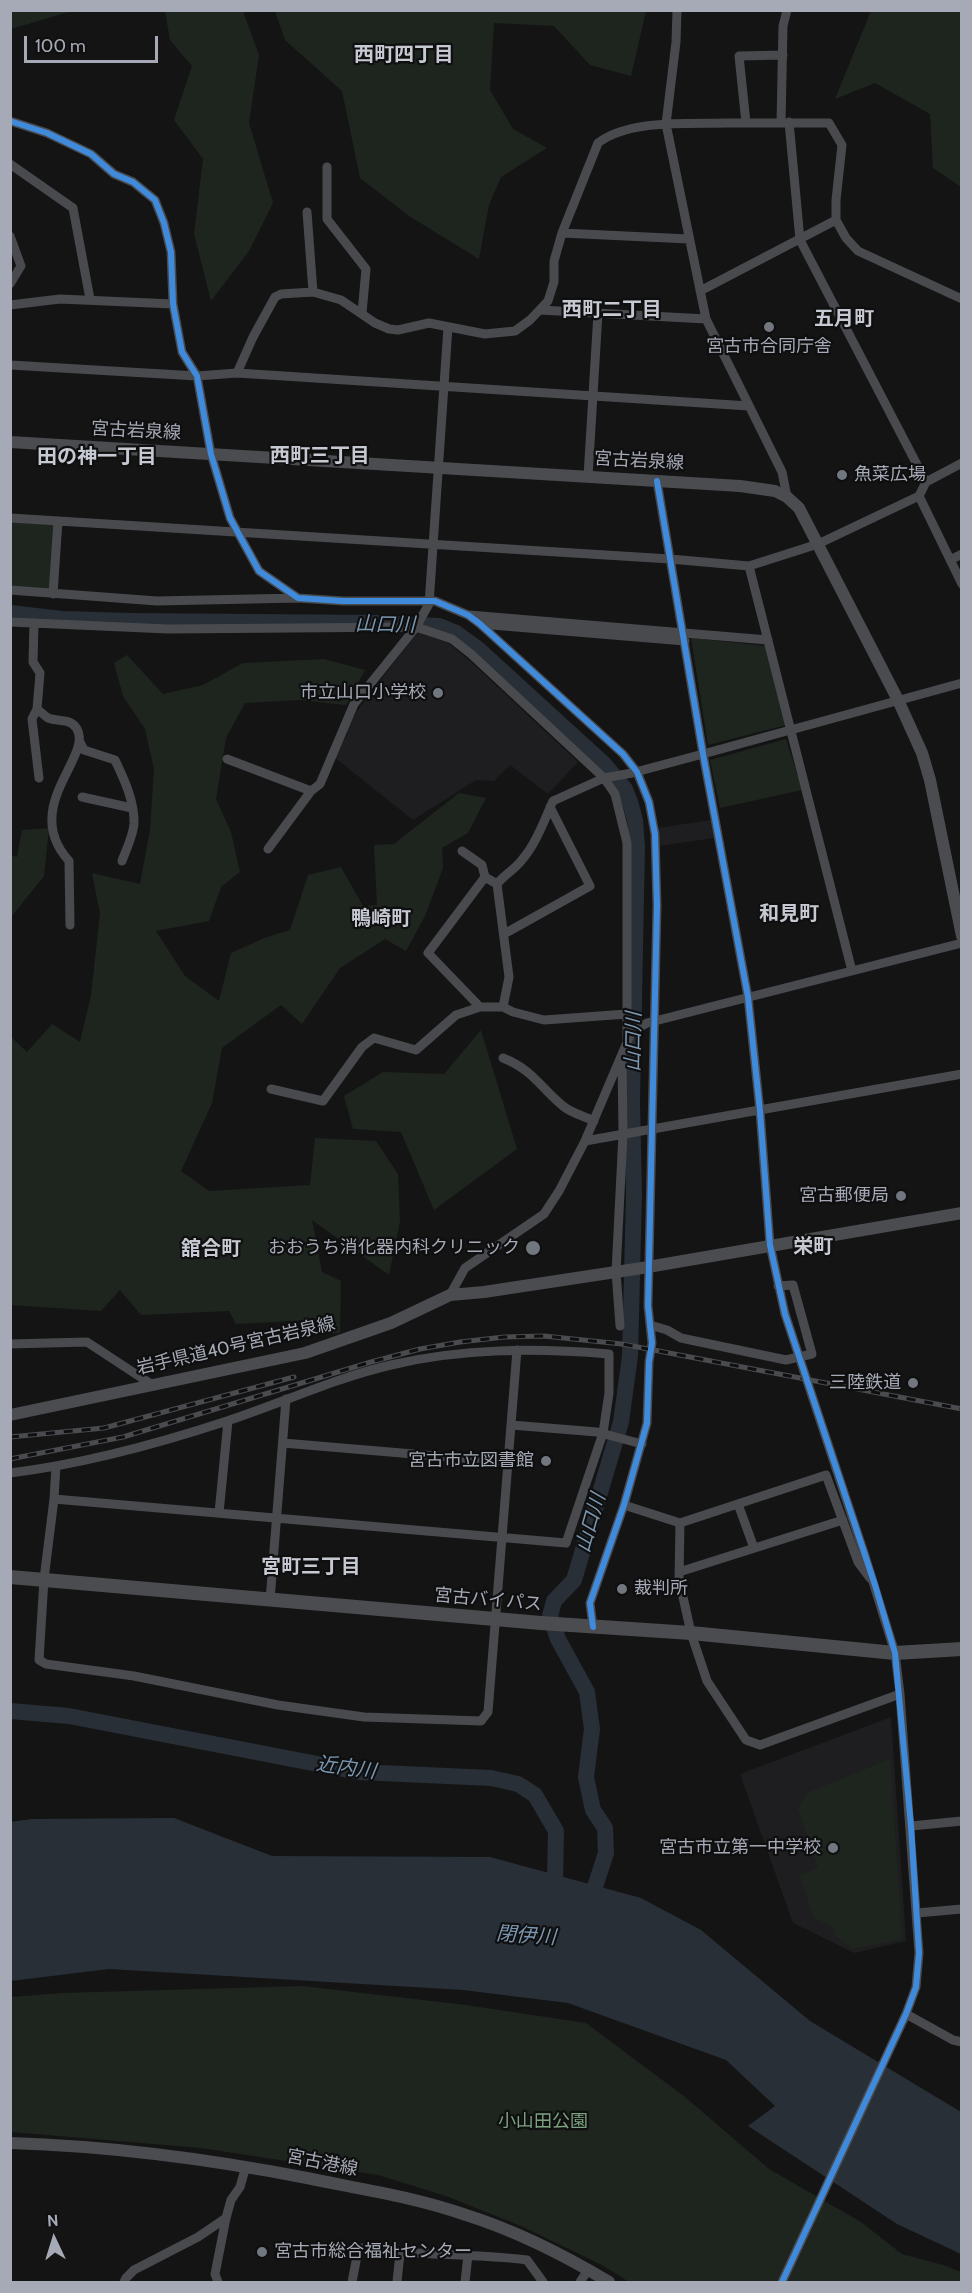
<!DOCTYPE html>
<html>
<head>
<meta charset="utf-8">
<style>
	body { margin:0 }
	#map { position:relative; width:972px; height:2293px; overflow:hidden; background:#141415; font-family:Cabin,sans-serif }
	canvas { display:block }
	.frame { position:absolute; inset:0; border:12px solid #a5aab6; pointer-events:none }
	.north { position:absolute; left:24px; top:2209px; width:60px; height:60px; -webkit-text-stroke:4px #0f0f10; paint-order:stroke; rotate:356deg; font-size:16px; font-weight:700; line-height:24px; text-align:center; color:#a5aab6 }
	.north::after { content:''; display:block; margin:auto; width:21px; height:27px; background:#a5aab6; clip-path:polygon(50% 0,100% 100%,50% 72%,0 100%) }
	.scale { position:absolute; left:24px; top:36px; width:134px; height:27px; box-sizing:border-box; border:3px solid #a5aab6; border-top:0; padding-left:8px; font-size:18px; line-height:21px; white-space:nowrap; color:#a5aab6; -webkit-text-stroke:4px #0f0f10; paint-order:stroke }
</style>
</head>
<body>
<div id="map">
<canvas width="972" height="2293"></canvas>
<div class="frame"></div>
<div class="north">N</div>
<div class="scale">100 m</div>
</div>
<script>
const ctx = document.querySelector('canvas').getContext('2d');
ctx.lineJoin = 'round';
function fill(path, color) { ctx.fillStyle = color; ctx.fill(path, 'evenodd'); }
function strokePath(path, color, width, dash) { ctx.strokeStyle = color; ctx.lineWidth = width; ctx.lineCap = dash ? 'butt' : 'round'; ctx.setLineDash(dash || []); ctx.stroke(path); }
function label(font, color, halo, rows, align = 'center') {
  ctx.font = font + ' Cabin,"Noto Sans JP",sans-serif'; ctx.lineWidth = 4.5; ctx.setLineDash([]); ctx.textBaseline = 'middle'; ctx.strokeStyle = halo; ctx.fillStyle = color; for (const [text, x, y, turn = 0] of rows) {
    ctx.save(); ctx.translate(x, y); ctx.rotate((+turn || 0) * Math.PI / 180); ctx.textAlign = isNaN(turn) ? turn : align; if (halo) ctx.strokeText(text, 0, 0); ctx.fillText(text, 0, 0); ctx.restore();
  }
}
fill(new Path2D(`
	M417,632L448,643L469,660L578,762L548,794L510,765L494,781L476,780L413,820L334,757L348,733L345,727Z
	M711,820L714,838L660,846L657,828Z
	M891,1717L906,1941L854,1953L793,1923L740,1774Z`), '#1e1e20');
fill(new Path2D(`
	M11,10H72V11L11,29Z
	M165,11H243L259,55L249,123L273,203L249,251L211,301L194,234L203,159L174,120L192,66L170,40Z
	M275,11V10L646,11L631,76L590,65L554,26L494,23L490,90L513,129L547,148L501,177L489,205L479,259L409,216L360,178L342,91L285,40Z
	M871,11H961V187L933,168L930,114L875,83L835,99Z
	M10,522L54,525L50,590L11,587Z
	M691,638L767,646L786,725L708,745Z
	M127,655L163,694L203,685L243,663L324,659L365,670L346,705L299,700L245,703L226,738L216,799L231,832L240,872L221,887L209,921L156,931L185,976L219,1001L231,953L264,938L290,930L308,875L341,867L363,906L377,905L374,845L394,844L459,793L486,798L468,833L442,848L443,868L425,916L406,951L385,939L340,968L302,1024L281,1005L222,1048L212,1103L181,1171L209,1191L310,1185L315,1138L376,1141L398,1174L400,1221L389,1275L312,1220L322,1272L341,1281L340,1333L318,1334L310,1320L236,1324L229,1311L141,1315L120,1290L101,1311L11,1305L10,1036L27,1052L52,1024L80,1042L91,995L100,913L92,873L140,884L150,830L154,769L145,729L123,696L114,663Z
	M786,739L802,790L720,808L710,760Z
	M49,828L44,876L11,917L10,855L17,857L22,830Z
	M481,1030L517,1149L434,1210L401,1132L353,1129L344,1096L383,1072L444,1074Z
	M890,1759L902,1939L852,1949L835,1935L833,1926L814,1918L800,1876L818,1867L798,1808L807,1793Z
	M302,1986L466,2005L586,2023L685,2097L769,2169L861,2222L902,2254L943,2265L961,2272V2282H629L602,2265L521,2226L446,2196L378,2175L201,2148L11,2132V1997L62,1993Z`), '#1e251f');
fill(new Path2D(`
	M174,1818L272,1856L490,1857L641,1898L701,1930L810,2021L961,2112V2254L897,2224L748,2126L775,2106L726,2060L568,2003L463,1990L109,1969L11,1981L10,1822L32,1819Z`), '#282f36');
strokePath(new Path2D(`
	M10,613L62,619L130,621L377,623L439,626L456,633L478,649L605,765L625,789L630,802L635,820L637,846L632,1101L634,1194L630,1356L621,1422L574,1580L554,1601L550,1616L558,1639L587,1692L592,1729L586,1777L593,1810L605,1828L606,1853L589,1905
	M10,1711L69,1716L359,1772L491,1778L518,1784L535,1795L556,1831L555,1881L552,1895`), '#282f36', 16);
strokePath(new Path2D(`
	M677,10L676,42L666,124L706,319L782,472L787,497
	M10,121L47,133L91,154L114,174L133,182L155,200L164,223L171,252L173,304L182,352L197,376L211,454L230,518L259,571L298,598L343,601H435L468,615L480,624L623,754L637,772L649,802L655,834L657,906L648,1306L652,1343L649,1362L647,1423L624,1505L590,1603L593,1627
	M789,122L800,240L926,482
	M746,123L739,56L783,55
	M781,123L783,26L787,10
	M10,164L73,208L90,299
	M327,167V219L366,269L362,313
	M307,212L313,292
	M562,233L689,239
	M10,236L21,266L10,284
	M700,291L836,220
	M10,305L60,299L173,304
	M540,310L706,319
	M10,365L197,376L237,373L749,406
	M237,373L253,337L275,297L281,294L313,292L341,300L375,323L389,329L398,330L429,323L485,334L515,331L530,320L548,301L554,282V261L562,233L598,143C629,119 689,124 728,123C761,123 795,123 829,123L842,145L836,200V220L846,238L858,251L962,299
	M588,476L598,313
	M657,481L703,754L748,997L760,1111L770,1245L785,1314
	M919,496L962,584
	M10,518L670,559L749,566L818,544L919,496L926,482L962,463
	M950,560L962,554
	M749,566L852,971
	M10,590L157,601L298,598
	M53,594L58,521
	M469,615L768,640
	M10,622L168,629L416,627L452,639L471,654L604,778L615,794L627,843V1039
	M34,623L33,662L40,673L37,709C41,712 45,716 48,718C59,722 71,718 77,729C93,757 20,807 69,861L70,925
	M480,624L685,641
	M37,709L32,719L39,778
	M80,742L84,750L115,760C124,779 135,802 134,824C133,836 126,850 122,861
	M227,759L311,791
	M82,797L132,808
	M268,849L311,791L320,784L354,704L416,627L429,604L448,327
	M462,851L482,865L485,877
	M497,884L485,877L428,953L480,1007H503
	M504,934L590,886L550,807
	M627,1014L544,1020L513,1012L503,1007L509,977L497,884C504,875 514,870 521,861C536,844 544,821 553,801L604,778L632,773L703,754L962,683
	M503,1058C533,1070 540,1087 563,1106C571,1113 584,1116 594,1121
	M271,1089L323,1101L362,1047L374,1038L416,1050L456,1015L480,1007
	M585,1141L962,1074
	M450,1295L465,1268L544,1214L559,1191L585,1141L631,1033L647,1023L962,943
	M650,1325L667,1330L681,1338L786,1360L812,1354L793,1285L778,1286
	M620,1326L616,1272L623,1134L622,1057
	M10,1344L87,1342L151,1384
	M511,1425L597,1432L642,1444
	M283,1443L508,1462
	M56,1466L54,1499L44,1579L39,1660L46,1664L134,1676L278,1705L328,1712L364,1717L481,1721L488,1712L517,1350
	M10,1473C84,1464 157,1444 227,1421C282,1403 335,1378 391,1365C463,1348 536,1348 609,1354V1393L603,1433L566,1543L54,1499
	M738,1504L754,1548
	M624,1505L680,1523L826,1475L858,1562L870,1578
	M219,1513L228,1421
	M680,1523L679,1579L691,1633L707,1681L746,1740L760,1745L900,1694
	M679,1572L843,1520
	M270,1600L286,1399
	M911,1826L962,1821
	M917,1913L962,1909
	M906,2014L953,2040L962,2042
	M124,2282L126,2278L134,2270L198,2237L226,2218
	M218,2282L215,2274L226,2218L231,2200L240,2187L246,2166
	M352,2282L358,2251L361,2248C416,2256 472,2253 527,2260L543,2282
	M397,2282L400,2253
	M465,2282L468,2255
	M580,2282L588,2270
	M782,2282L906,2014L916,1987L919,1953L900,1694L895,1653L865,1556`), '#494a4e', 9);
strokePath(new Path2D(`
	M10,442L740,486L775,491L787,497L799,508L898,700L922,753L930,780L962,936
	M10,1415L305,1353L391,1323L450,1295L484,1292L642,1268L962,1213
	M10,2143C110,2146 209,2159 307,2178C360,2189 415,2197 466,2215C517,2231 564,2255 609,2282`), '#4b4c50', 12);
strokePath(new Path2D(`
	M10,1577L541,1623L691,1633L895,1653L962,1649`), '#4b4c4f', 14);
const rail = new Path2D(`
	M10,1437L104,1428L294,1377
	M10,1459L123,1437L371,1362L420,1349L460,1342L504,1337L544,1336L622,1344L962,1409`);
strokePath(rail, '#494b4e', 5);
strokePath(rail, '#0f0f10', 3, [9]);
strokePath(new Path2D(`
	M785,1314L865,1556`), '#494a4e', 9);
strokePath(new Path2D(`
	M10,121L47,133L91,154L114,174L133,182L155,200L164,223L171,252L173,304L182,352L197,376L211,454L230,518L259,571L298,598L343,601H435L468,615L480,624L623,754L637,772L649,802L655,834L657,906L648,1306L652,1343L649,1362L647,1423L624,1505L590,1603L593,1627
	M657,481L703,754L748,997L760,1111L770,1245L785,1314L875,1585L895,1653L911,1826L919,1953L916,1987L906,2014L782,2282`), '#408adc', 6);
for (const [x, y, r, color] of [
	[769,327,6,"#72767e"],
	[842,475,6,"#72767e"],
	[438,693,6,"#72767e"],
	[901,1196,6,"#72767e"],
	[533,1248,8,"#72767e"],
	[913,1383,6,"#72767e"],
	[546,1461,6,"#72767e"],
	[622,1589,6,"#72767e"],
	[833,1848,6,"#72767e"],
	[262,2252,6,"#72767e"]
]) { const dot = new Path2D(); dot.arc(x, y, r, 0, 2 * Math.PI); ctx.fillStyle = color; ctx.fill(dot); strokePath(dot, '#0f0f10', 2); }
label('18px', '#a5aab6', '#0f0f10', [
	["宮古市合同庁舎",769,347,"center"],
	["魚菜広場",854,475,"left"],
	["市立山口小学校",426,693],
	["宮古郵便局",889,1196],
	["おおうち消化器内科クリニック",520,1248],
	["三陸鉄道",901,1383],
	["宮古市立図書館",534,1461],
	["裁判所",634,1589,"left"],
	["宮古市立第一中学校",821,1848],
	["宮古市総合福祉センター",274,2252,"left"]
], 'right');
label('18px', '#a5aab6', '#0f0f10', [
	["宮古岩泉線",136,431,3],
	["宮古岩泉線",639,461,3],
	["岩手県道40号宮古岩泉線",236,1346,-13],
	["宮古バイパス",488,1600,5],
	["宮古港線",322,2163,11]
]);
label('18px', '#7ba27f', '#0f0f10', [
	["小山田公園",543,2122]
]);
label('bold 20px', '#c6c9d2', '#0f0f10', [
	["西町四丁目",404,55],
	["西町二丁目",612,310],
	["五月町",844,319],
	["西町三丁目",320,456],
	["田の神一丁目",97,457],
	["和見町",789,914],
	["鴨崎町",381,919],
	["栄町",813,1247],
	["舘合町",211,1249],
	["宮町三丁目",311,1567]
]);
label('italic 20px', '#7b97b2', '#0f0f10', [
	["山口川",385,625,1],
	["山口川",634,1042,-89],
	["山口川",591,1523,-74],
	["近内川",346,1768,8],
	["閉伊川",526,1936,4]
]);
</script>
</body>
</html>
